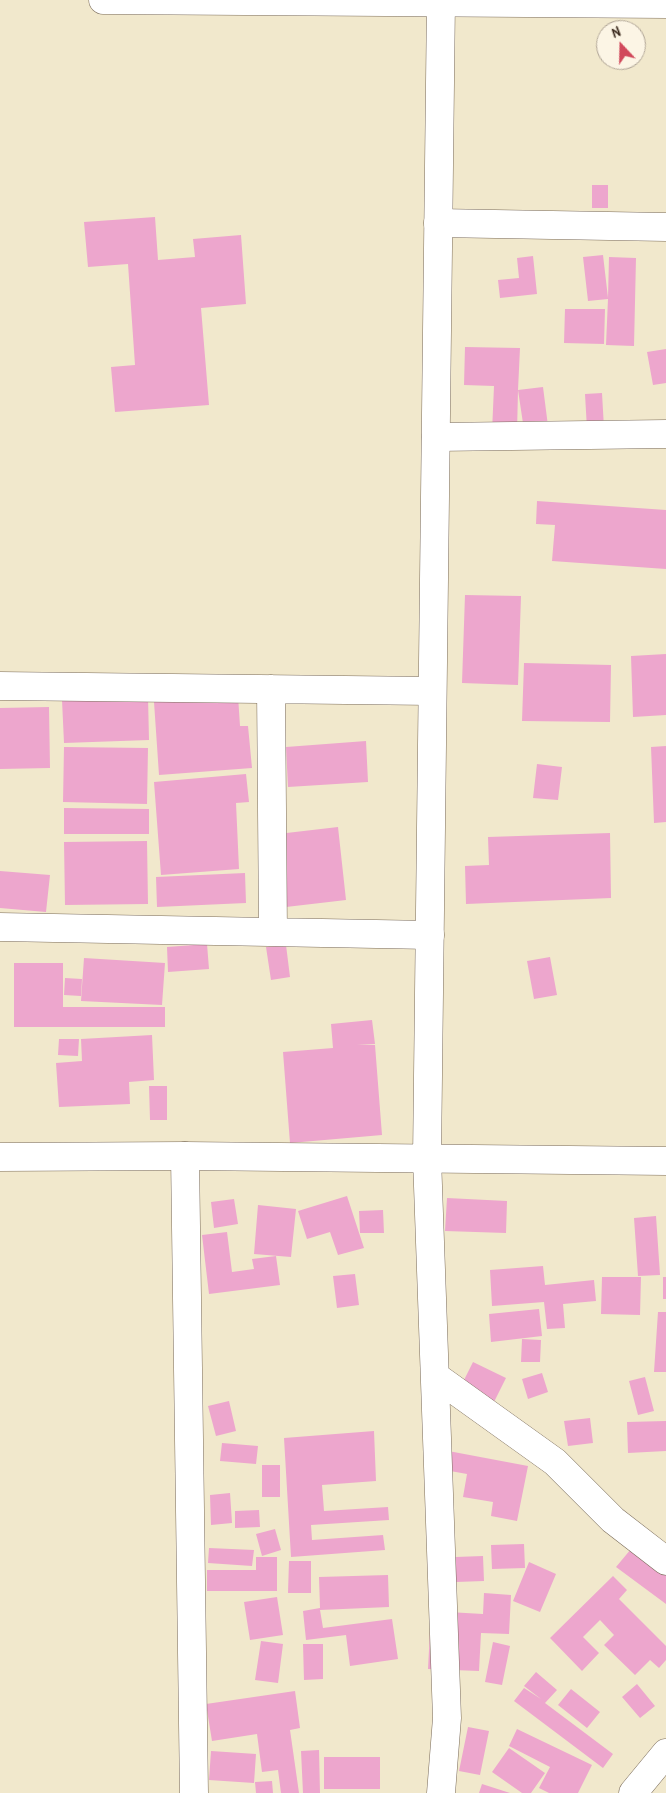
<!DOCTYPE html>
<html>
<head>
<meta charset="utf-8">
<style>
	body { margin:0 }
	#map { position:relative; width:666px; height:1793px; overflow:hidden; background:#f1e8cc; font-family:"Patrick Hand",sans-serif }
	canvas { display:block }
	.north { position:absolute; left:596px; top:20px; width:50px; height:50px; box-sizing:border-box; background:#fcf5e5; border:1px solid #afa495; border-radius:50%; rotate:339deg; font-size:14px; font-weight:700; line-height:20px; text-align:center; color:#3b2a1e }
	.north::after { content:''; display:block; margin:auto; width:18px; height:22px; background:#d1495b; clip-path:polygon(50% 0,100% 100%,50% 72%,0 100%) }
</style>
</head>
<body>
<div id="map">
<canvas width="666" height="1793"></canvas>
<div class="north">N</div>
</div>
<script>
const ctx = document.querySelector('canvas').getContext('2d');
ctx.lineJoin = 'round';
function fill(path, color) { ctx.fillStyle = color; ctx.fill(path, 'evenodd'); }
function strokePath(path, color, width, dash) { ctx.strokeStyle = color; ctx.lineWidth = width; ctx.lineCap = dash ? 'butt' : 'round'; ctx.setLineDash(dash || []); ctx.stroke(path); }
fill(new Path2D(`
	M592,185H608V208H592Z
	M155,217L158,260L195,257L193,239L241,235L246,304L201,308L209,405L115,412L111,367L135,365L128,264L88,267L84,222Z
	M603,255L608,298L609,257L636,258L634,346L606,345L608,299L588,301L583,257Z
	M533,256L537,294L500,298L498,280L519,278L517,258Z
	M565,309H605L604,344L564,343Z
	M465,347L520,348L518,390L543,387L548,426L524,430L518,390L517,433L492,432L494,386L464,385Z
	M666,349V383L653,385L647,352Z
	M602,393L604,428L587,429L585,394Z
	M537,501L666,510V569L552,561L555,525L536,524Z
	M465,595L521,596L518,685L462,683Z
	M666,654V715L633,717L631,656Z
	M524,663L611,665L610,722L522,721Z
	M238,696L240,726H248L252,768L159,775L154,702Z
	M148,697L149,740L64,743L62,700Z
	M49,707L50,768L0,769V708Z
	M366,741L368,782L288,787L286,747Z
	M666,746V822L654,823L651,747Z
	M64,747L148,748L147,804L63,802Z
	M537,764L562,767L558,800L533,798Z
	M246,774L249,802L236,803L239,869L161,875L154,782Z
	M64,808L149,809V834H64Z
	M338,827L346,900L286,907L278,834Z
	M610,833L611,898L466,904L465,866L489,865L488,837Z
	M147,841L148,904L65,905L64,842Z
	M0,871L50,875L46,912L0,908Z
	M245,873L246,903L157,907L156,877Z
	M207,944L209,969L168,972L167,947Z
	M286,945L290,977L271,980L266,947Z
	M550,957L557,995L534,999L527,961Z
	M84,958L165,963L162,1005L81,1001Z
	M14,963H63V1007H165V1027H14Z
	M65,978L82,979L81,996L64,995Z
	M372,1020L375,1044L357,1045H375L382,1135L290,1143L283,1052L333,1048L331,1024Z
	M152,1035L154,1080L129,1082L130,1104L59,1107L56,1063L82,1061L81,1039Z
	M59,1039H79L78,1056L58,1055Z
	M149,1086H167V1120H150Z
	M347,1196L364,1248L338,1255L330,1232L307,1239L298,1211Z
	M447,1198L507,1201L506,1233L445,1231Z
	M234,1199L238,1224L214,1228L211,1202Z
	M258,1205L296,1209L291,1257L254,1254Z
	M383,1210L384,1233H360L359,1211Z
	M656,1216L660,1275L638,1276L634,1218Z
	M227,1232L232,1272L254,1269L252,1259L276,1256L280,1285L209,1294L202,1235Z
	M543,1266L545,1285L594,1280L596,1301L563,1304L565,1328L547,1329L544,1302L492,1306L490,1270Z
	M355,1274L359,1305L337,1308L333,1276Z
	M602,1277H641L640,1315L601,1314Z
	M663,1277H666V1299H663Z
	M539,1309L542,1336L491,1342L489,1314Z
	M658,1312H666V1372H654Z
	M522,1339L541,1340L540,1362H521Z
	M473,1362L506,1378L494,1402L461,1386Z
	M542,1373L548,1392L528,1399L522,1379Z
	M645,1377L654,1411L638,1415L629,1381Z
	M229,1401L236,1431L216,1436L208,1406Z
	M590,1418L593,1443L568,1446L564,1421Z
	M666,1421V1451L628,1453L627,1422Z
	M374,1431L376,1481L322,1485L324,1511L388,1507L389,1520L311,1525L312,1540L383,1535L385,1550L291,1557L284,1438Z
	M222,1443L258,1446L256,1464L220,1461Z
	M443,1450L528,1466L517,1521L491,1516L493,1502L463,1497L467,1474L439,1469Z
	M262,1465H280V1497H262Z
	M230,1493L232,1523L211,1525L210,1495Z
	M259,1510L260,1527L235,1528V1511Z
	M275,1529L281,1550L262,1556L256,1534Z
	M524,1544L525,1568L492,1569L491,1545Z
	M209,1548L254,1550L252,1566L208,1563Z
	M631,1549L666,1575V1604L616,1567Z
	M483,1556L484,1581L428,1583V1558Z
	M256,1557H277V1591H207V1570H256Z
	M289,1561H311V1593H288Z
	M529,1562L556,1574L540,1612L513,1601Z
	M388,1575L389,1607L320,1610L323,1628L392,1619L398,1659L350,1666L346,1635L306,1640L303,1611L320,1608L319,1577Z
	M613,1576L627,1590L619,1599L666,1646V1660L659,1668L650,1660L635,1675L604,1645L614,1635L600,1620L583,1637L599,1653L582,1671L550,1638Z
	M484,1593L511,1595L509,1634L481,1633L479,1671L428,1669L431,1611L483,1614Z
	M277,1597L283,1635L250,1640L244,1602Z
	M261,1641L283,1644L278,1683L255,1680Z
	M493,1642L510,1646L502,1685L485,1682Z
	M303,1644H323V1679L304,1680Z
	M536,1672L557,1690L545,1703L613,1754L603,1768L514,1701L524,1688L541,1699L524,1686Z
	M637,1684L655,1706L640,1718L622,1697Z
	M571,1689L600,1712L587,1728L558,1705Z
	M295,1691L300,1728L290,1730L299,1793H281L278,1770L262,1772L257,1734L212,1741L206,1704Z
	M468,1727L489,1731L480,1775L459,1771Z
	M517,1729L592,1765L578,1793H549L539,1788L550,1767L509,1746Z
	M509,1748L545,1773L531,1793H522L492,1772Z
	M319,1750L320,1793H303L301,1751Z
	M211,1751L256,1754L254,1783L209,1780Z
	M324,1757H380V1789H324Z
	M272,1781L273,1793H256L255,1782Z
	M482,1784L510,1793H479Z`), '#eda6cd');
const street = new Path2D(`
	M103,0L666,4
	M438,223L666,227
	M436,437L666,434
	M0,686L432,691
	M271,689L273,932
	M0,927L430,935
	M185,1156L194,1793
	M427,1158L447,1718L441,1793
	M435,1376L555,1462L613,1520L666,1561
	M633,1793L666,1753`);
const secondary = new Path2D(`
	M0,1157L185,1156L666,1161
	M427,1158L441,0`);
strokePath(street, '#7b6c5b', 29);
strokePath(secondary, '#7b6c5b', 29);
strokePath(street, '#fff', 28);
strokePath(secondary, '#fff', 28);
</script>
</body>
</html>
